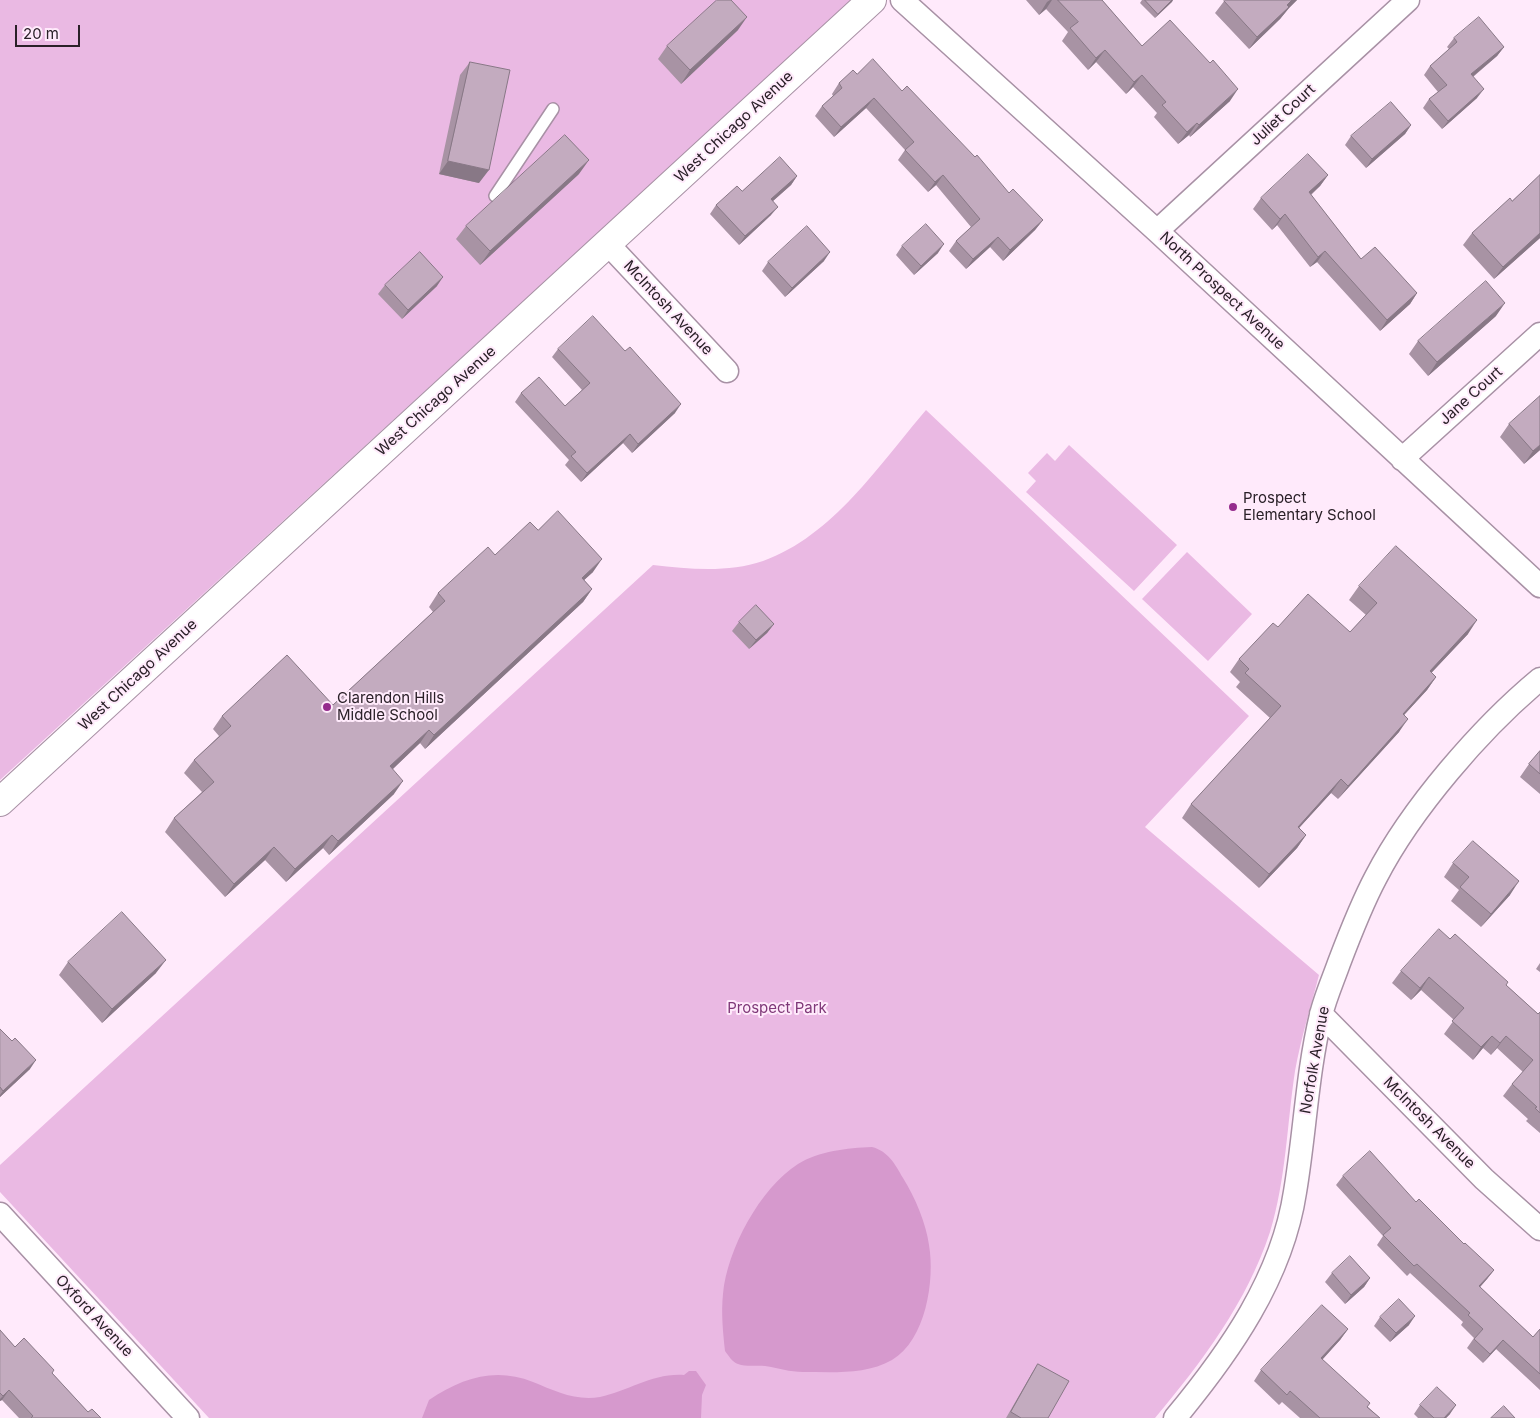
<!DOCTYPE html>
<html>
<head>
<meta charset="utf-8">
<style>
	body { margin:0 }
	#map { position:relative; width:1540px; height:1418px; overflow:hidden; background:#ffeafb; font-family:Inter,sans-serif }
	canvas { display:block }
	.scale { position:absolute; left:15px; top:25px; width:65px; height:22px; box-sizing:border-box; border:2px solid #2a2028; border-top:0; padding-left:6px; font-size:15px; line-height:18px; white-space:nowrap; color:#2a2028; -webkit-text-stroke:4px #ffeafb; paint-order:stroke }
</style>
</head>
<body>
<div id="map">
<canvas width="1540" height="1418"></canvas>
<div class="scale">20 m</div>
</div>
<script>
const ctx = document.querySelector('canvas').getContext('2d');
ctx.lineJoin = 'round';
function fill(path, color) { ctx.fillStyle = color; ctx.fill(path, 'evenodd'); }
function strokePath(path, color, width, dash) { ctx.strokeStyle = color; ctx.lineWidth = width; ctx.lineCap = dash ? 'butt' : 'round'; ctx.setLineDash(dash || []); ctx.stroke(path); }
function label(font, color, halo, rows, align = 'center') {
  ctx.font = font + ' Inter,sans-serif'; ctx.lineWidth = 4; ctx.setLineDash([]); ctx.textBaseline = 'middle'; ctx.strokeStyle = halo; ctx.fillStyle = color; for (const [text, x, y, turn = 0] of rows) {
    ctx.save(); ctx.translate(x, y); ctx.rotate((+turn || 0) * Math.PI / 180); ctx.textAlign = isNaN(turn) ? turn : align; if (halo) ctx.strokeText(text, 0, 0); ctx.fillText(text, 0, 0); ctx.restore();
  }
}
fill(new Path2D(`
	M0,0H852L0,780Z
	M926,410L1249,716L1145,827L1319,975C1311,1006 1301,1038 1295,1071C1287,1124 1286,1180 1270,1232C1247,1302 1202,1362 1155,1418H209L0,1192V1165L653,565C689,569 728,573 763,561C833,536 879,465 926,410Z
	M1069,445L1177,545L1134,591L1026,492L1036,481L1028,473L1047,453L1055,461Z
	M1187,552L1252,614L1208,661L1142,599Z`), '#eab9e3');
fill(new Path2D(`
	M872,1147C888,1151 895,1164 903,1178C915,1197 926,1223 929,1245C935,1280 926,1340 892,1360C866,1375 832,1372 803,1372C790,1372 778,1368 765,1366C757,1365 746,1367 738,1364C733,1363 728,1355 725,1351C723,1332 721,1313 723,1294C727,1250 760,1188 798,1164C819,1151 847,1148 872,1147Z
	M689,1371H696L706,1385L702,1395L701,1418H422L429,1400C462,1378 495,1367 533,1382C555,1391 575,1401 600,1397C629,1391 652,1373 684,1375Z`), '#d699cd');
const lane = new Path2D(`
	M495,196L553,109`);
const street = new Path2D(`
	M902,0L1157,231L1540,586
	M1157,231L1408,0
	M608,244L727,371
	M1402,459L1540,334
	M1321,1014L1484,1179L1540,1229
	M0,1214L188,1418
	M1175,1418C1229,1353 1282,1278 1295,1192C1305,1133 1307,1073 1321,1015C1325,998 1333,980 1339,963C1350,934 1361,905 1376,877C1411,809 1481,728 1540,679`);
const secondary = new Path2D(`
	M0,802L872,0`);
strokePath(lane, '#a891a5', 14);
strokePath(street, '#a891a5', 25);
strokePath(secondary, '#a891a5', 30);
strokePath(lane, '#fff', 11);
strokePath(street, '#fff', 22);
strokePath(secondary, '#fff', 28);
fill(new Path2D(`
	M1026,0H1102L1142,46L1230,101L1190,137L1189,135L1178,144L1154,117L1157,113L1133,87L1126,94L1096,62L1088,70L1062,41L1068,32L1046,9L1039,15Z
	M1142,0H1173L1155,18L1140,3Z
	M1225,0H1297L1289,8L1280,19L1249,49L1215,13Z
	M738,30L681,84L658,59L667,46Z
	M1454,38L1504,47L1497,56L1473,77L1477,98L1442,129L1423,108L1429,99L1438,92L1424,75L1430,66L1449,49L1447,47Z
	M470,62L479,183L439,174L460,75Z
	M857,74L902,91L1009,193L1043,220L1035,230L1003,261L990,247L966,269L949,251L956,241L971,227L936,185L928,192L898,160L905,150L866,108L834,137L815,116L822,106L833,96L832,94L839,83Z
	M1411,125L1405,134L1366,168L1345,145L1351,136Z
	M579,174L480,265L456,239L466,226Z
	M1328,175L1320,186L1311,195L1361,259L1417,293L1410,304L1380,331L1317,262L1310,267L1277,225L1272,230L1253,209L1261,198Z
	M1540,175V238L1494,279L1463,245L1472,233L1512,201Z
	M797,176L791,185L773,201L771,215L739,245L710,214L716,205L742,191Z
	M902,246L938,253L914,275L896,255Z
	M824,261L785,297L762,271L768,262Z
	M385,285L437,286L402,319L378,294Z
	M1496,316L1428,376L1409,354L1418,341Z
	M558,349L675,413L632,453L623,443L581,482L565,465L569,460L515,402L521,393L565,406L582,390L552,357Z
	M1540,396V450L1524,464L1500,437L1509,424Z
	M538,530L593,572L584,580L592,589L583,602L425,749L420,743L393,769L394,794L329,855L323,848L286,882L265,860L225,897L165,832L174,818L202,792L184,773L194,760L219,736L213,729L222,716L333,705L433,612L429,607L438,593L495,555Z
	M1359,586L1468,634L1431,673L1436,677L1427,690L1404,715L1399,732L1338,799L1331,793L1299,828L1306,835L1297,848L1259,888L1182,818L1191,804L1270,718L1236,687L1240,682L1230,672L1239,659L1278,627L1350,632L1366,615L1349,600Z
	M739,622L774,624L767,633L749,649L732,631Z
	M1540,751V794L1520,777L1529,764Z
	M1453,863L1510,895L1481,927L1451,901L1459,890L1444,877Z
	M1450,939L1506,985L1538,1014L1540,1012V1133L1526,1121L1528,1119L1503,1096L1512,1084L1523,1072L1497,1048L1491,1055L1483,1048L1473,1060L1444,1034L1454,1020L1421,990L1411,1000L1392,983L1401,971Z
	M68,962L156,973L102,1023L59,975Z
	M1540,963V972L1536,969Z
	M0,1029L30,1069L0,1097Z
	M1343,1176L1416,1202L1464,1244L1494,1270L1487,1279L1480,1287L1533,1337L1540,1329V1390L1496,1349L1483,1363L1467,1348L1474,1338L1461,1325L1463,1322L1410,1273L1407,1276L1377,1245L1383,1236L1336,1185Z
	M1332,1273L1370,1278L1364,1287L1345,1304L1325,1282Z
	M1380,1317L1409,1325L1390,1342L1374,1326Z
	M1348,1329L1340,1340L1322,1359L1368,1407L1380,1418H1300L1282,1402L1279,1405L1254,1381L1261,1370Z
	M0,1330L15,1347L52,1373L88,1412L101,1418H19L2,1400L0,1401Z
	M1038,1364L1048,1418H1006L1032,1373Z
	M1420,1405L1450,1414L1446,1418H1418L1414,1414Z`), '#a893a4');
fill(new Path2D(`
	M1050,0H1052L1046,9L1039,15L1047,2Z
	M1172,0H1173L1172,2L1155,18L1158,14Z
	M1292,0H1297L1289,8L1280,19L1249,49L1257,37Z
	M747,17L738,30L681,84L690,70Z
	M1504,47L1497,56L1465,83L1471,74Z
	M1105,50L1096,62L1088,70L1096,58Z
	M1142,75L1133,87L1126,94L1134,82Z
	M1238,89L1230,101L1190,137L1199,125Z
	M1484,89L1477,98L1442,129L1448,121Z
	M874,98L866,108L834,137L841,127Z
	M1197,123L1189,135L1178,144L1187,132Z
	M1411,125L1405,134L1366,168L1372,159Z
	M589,160L579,174L480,265L490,251Z
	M448,161L489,170L479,183L439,174Z
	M943,175L936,185L928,192L935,182Z
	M1328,175L1320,186L1301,203L1309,192Z
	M797,176L791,185L765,208L771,199Z
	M778,207L771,215L739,245L745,236Z
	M1285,214L1277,225L1272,230L1280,219Z
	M1043,220L1035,230L1003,261L1010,250Z
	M1540,233V238L1494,279L1503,267Z
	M998,237L990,247L966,269L973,259Z
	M944,244L938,253L914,275L921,266Z
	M1325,251L1317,262L1310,267L1318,257Z
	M830,252L824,261L785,297L792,288Z
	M443,277L437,286L402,319L408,310Z
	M1417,293L1410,304L1380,331L1387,320Z
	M1505,303L1496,316L1428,376L1437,362Z
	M681,404L675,413L632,453L638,444Z
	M630,434L623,443L581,482L587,473Z
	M1540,445V450L1524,464L1533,451Z
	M602,559L593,572L572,591L582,578Z
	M592,589L583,602L425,749L434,735Z
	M1477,620L1468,634L1420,685L1430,671Z
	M774,624L767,633L749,649L756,640Z
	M1436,677L1427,690L1393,727L1403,714Z
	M1408,719L1399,732L1338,799L1348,786Z
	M429,730L420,743L381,780L390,766Z
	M1341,779L1331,793L1288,840L1298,827Z
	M403,781L394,794L329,855L338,841Z
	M332,835L323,848L286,882L295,869Z
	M1306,835L1297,848L1259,888L1269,874Z
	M274,847L265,860L225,897L234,884Z
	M1519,881L1510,895L1481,927L1491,914Z
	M166,960L156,973L102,1023L112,1009Z
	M1429,977L1421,990L1411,1000L1420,988Z
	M1492,1036L1483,1048L1473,1060L1481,1047Z
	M1506,1036L1497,1048L1491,1055L1500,1043Z
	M36,1060L30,1069L0,1097V1095L3,1091Z
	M1494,1270L1487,1279L1472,1296L1479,1286Z
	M1370,1278L1364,1287L1345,1304L1351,1295Z
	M1415,1316L1409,1325L1390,1342L1396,1333Z
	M1348,1329L1340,1340L1314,1369L1321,1358Z
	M1503,1340L1496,1349L1483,1363L1490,1354Z
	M9,1390L2,1400L0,1401V1399Z
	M1456,1405L1450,1414L1446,1418H1444Z`), '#887886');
const building = new Path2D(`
	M717,0H731L747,17L690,70L667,46Z
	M1058,0H1102L1142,46L1170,20L1210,63L1213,60L1238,89L1199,125L1197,123L1187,132L1162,105L1166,102L1142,75L1134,82L1105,50L1096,58L1070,28L1078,22Z
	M1145,0H1172L1158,14Z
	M1225,0H1292L1287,5L1289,7L1257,37L1224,1Z
	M1479,17L1504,47L1471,74L1484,89L1448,121L1429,99L1447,85L1430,66L1457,42L1454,38Z
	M873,59L902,91L907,86L975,157L977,155L1009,193L1013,189L1043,220L1010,250L998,237L973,259L956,241L980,219L943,175L935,182L905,150L914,142L874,98L841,127L822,106L842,88L839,83L853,70L857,74Z
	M470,62L510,70L489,170L448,161Z
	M1391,102L1411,125L1372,159L1351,136Z
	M565,135L589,160L490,251L466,226Z
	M1308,154L1328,175L1309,192L1361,259L1375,247L1417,293L1387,320L1325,251L1318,257L1285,214L1280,219L1261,198Z
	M780,157L797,176L771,199L778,207L745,236L716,205L737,186L742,191Z
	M1540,175V233L1503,267L1472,233L1510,198L1512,201Z
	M926,224L944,244L921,266L902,246Z
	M807,226L830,252L792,288L768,262Z
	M420,252L443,277L408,310L385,285Z
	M1486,281L1505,303L1437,362L1418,341Z
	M593,316L625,351L630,347L681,404L638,444L630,434L587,473L571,456L576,452L521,393L539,377L565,406L590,383L558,349Z
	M1540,396V445L1533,451L1509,424Z
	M558,511L602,559L582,578L592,589L434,735L429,730L390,766L403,781L338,841L332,835L295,869L274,847L234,884L174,818L214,782L194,760L231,726L222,716L287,655L333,705L445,601L438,593L488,547L495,555L530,522L538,530Z
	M1396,546L1477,620L1430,671L1436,677L1403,714L1408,719L1348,786L1341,779L1298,827L1306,835L1269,874L1191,804L1281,706L1245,673L1249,669L1239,659L1273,623L1278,627L1308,594L1350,632L1377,603L1359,586Z
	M756,605L774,624L756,640L739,622Z
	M1540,751V774L1529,764Z
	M1473,841L1519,881L1491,914L1460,887L1469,877L1453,863Z
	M122,912L166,960L112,1009L68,962Z
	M1439,929L1450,939L1455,934L1508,982L1506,985L1538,1014L1540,1012V1113L1535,1108L1537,1107L1512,1084L1533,1060L1506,1036L1500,1043L1492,1036L1481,1047L1452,1021L1464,1008L1429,977L1420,988L1401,971Z
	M0,1029L12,1041L15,1038L36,1060L3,1091L0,1087Z
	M1370,1151L1416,1202L1419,1199L1464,1244L1465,1243L1494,1270L1479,1286L1533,1337L1540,1329V1374L1503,1340L1490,1354L1474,1339L1483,1329L1468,1315L1470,1313L1417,1264L1414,1266L1383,1235L1391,1228L1343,1176Z
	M1350,1256L1370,1278L1351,1295L1332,1273Z
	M1399,1299L1415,1316L1396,1333L1380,1317Z
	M1322,1305L1348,1329L1321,1358L1370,1403L1367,1407L1380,1418H1320L1290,1391L1287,1395L1261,1370Z
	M0,1330L15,1347L24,1338L54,1370L52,1373L88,1412L92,1409L101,1418H31L33,1416L9,1390L3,1396L0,1393Z
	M1038,1364L1069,1381L1048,1418H1021L1011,1412Z
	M1437,1387L1456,1405L1444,1418H1434L1420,1405Z
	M1504,1406L1515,1418H1491Z`);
fill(building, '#c3abbf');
strokePath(building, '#887886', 1);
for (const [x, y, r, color] of [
	[1233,507,5,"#952b8d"],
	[327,707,5,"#952b8d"]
]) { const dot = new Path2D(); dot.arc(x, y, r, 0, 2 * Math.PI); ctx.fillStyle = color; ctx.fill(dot); strokePath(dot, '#ffeafb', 2); }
label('15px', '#2a2028', '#ffeafb', [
	["Juliet Court",1283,115,-43],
	["West Chicago Avenue",734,127,-43],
	["North Prospect Avenue",1222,291,43],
	["McIntosh Avenue",668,308,47],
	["Jane Court",1471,396,-42],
	["West Chicago Avenue",436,401,-42],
	["West Chicago Avenue",138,675,-43],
	["Norfolk Avenue",1315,1060,-80],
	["McIntosh Avenue",1429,1123,45],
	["Oxford Avenue",94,1316,47]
]);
label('15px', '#2a2028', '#ffeafb', [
	["Prospect",1243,498],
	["Elementary School",1243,515],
	["Clarendon Hills",337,698],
	["Middle School",337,715]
], 'left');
label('15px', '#7f3878', '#ffeafb', [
	["Prospect Park",777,1008]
]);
</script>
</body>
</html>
